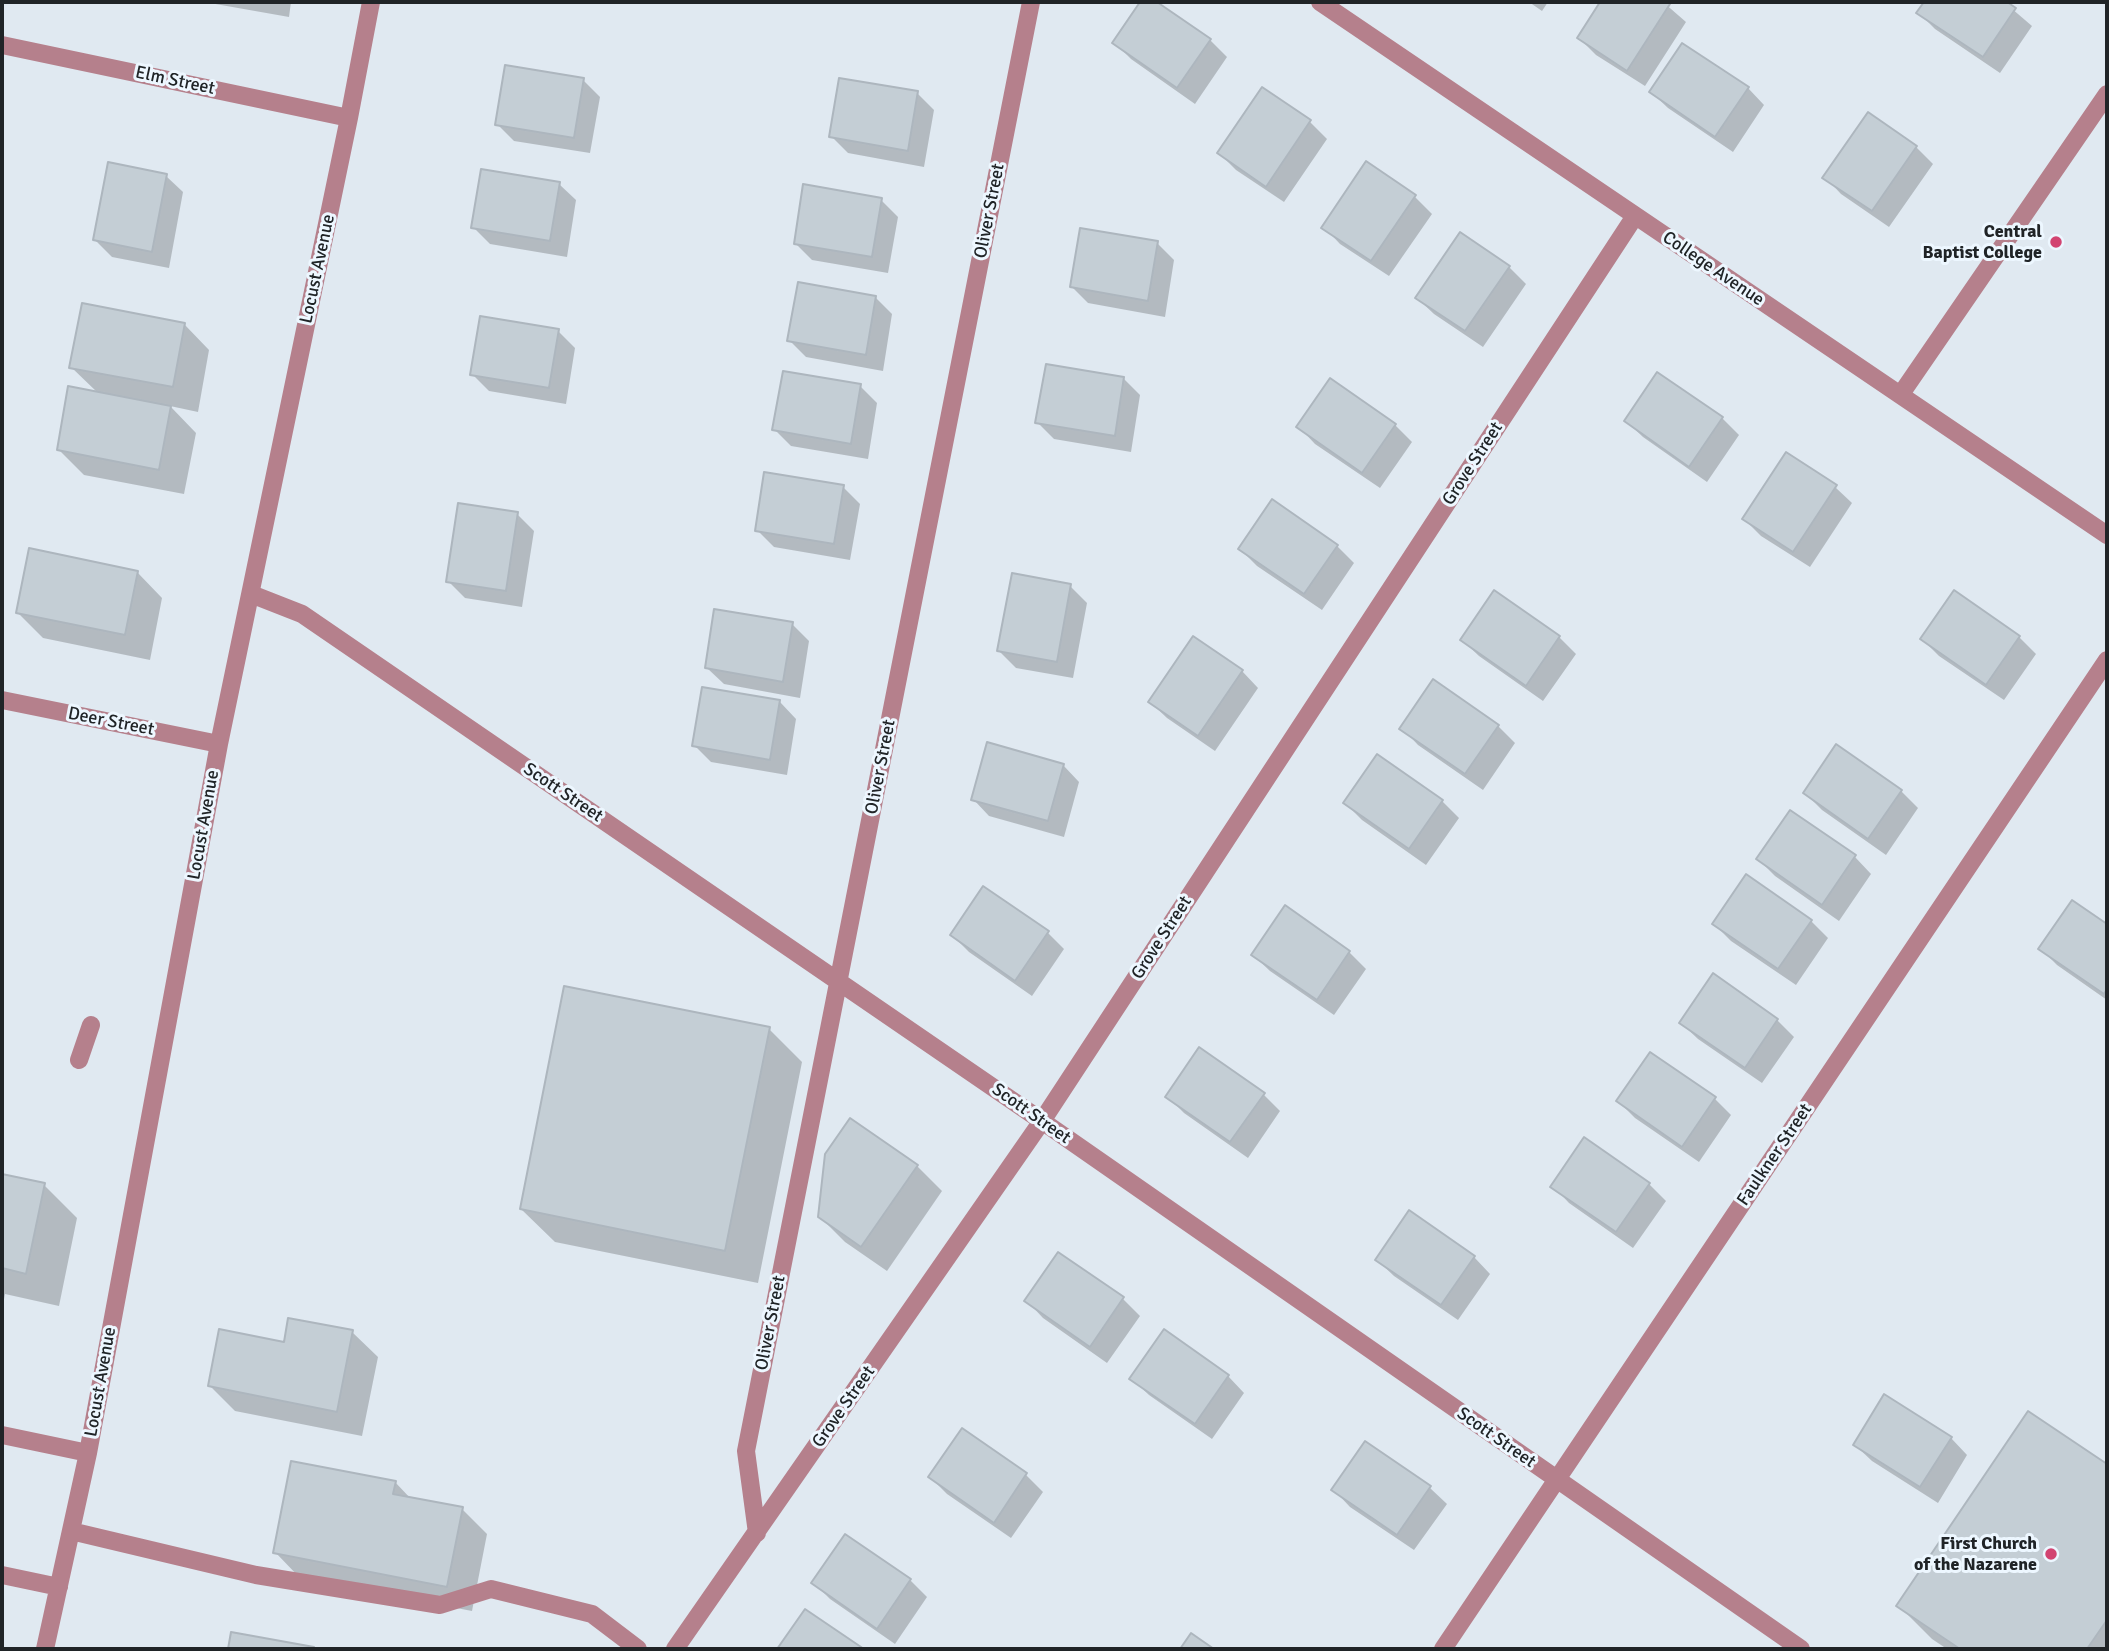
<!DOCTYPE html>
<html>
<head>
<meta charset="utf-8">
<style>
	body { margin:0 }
	#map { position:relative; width:2109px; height:1651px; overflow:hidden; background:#e0e9f1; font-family:Signika,sans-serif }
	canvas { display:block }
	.frame { position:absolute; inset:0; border:4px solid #202427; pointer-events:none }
</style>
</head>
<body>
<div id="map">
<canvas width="2109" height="1651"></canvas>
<div class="frame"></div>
</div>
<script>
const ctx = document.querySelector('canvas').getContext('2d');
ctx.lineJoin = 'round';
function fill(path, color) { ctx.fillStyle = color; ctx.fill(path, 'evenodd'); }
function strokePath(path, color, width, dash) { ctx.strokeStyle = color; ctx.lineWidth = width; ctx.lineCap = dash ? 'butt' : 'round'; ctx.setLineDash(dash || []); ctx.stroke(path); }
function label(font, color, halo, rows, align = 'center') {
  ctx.font = font + ' Signika,sans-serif'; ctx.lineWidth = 6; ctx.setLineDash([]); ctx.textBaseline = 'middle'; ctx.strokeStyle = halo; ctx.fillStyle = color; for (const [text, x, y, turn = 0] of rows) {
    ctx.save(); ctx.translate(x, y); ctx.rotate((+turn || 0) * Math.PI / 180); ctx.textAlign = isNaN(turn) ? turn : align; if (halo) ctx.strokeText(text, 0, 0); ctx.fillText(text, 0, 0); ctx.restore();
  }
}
fill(new Path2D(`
	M204,2H291L289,17Z
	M1142,2H1154L1210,40L1227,57L1195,104L1131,59L1114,42Z
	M1529,2H1548L1542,11Z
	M1602,2H1663L1686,22L1645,86L1596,55L1579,38Z
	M1926,2H2004L2032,26L2000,73L1935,29L1919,13Z
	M583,80L600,97L590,153L514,141L497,124Z
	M1748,88L1764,105L1733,152L1668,108L1651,92Z
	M1262,89L1310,122L1327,139L1284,202L1236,170L1219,153Z
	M917,93L934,110L924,167L848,153L831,136Z
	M1916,147L1933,164L1889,227L1841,194L1825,177Z
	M1367,164L1415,197L1432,214L1389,276L1340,244L1324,227Z
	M166,176L183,192L169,268L112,257L95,240Z
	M559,184L576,200L567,257L490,244L473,227Z
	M881,200L898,217L888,273L812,260L795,243Z
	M1157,243L1174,260L1165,317L1088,303L1071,286Z
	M1509,267L1526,284L1483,347L1434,314L1417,298Z
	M875,297L892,314L883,371L806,357L789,340Z
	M184,324L209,350L198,412L170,406L196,433L184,494L84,475L59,450L98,393L71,367Z
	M558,331L575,348L566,404L489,391L472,374Z
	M1658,374L1722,418L1739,435L1707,482L1643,437L1626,421Z
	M1123,378L1140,395L1131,452L1054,439L1037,422Z
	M860,386L877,403L868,459L791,446L774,429Z
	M1395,425L1412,442L1380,488L1315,444L1299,427Z
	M843,487L860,504L850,560L774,547L757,530Z
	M1835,487L1852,503L1810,567L1761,536L1744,519Z
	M517,514L534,531L522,607L465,598L448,581Z
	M1337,546L1354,563L1322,610L1257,566L1240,549Z
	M137,572L162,598L150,660L43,638L18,613Z
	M1070,586L1087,603L1073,678L1016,668L999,651Z
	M792,624L809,641L800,698L724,684L707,668Z
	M1559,637L1576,654L1543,701L1479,656L1462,640Z
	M2019,637L2036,654L2004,700L1939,656L1922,639Z
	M1242,671L1258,688L1215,751L1167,718L1150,702Z
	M780,702L796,719L787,775L711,762L694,745Z
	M1498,726L1515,743L1483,790L1418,745L1402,728Z
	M1063,765L1079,782L1064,837L989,816L973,799Z
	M1901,791L1918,808L1886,855L1822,810L1805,793Z
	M1442,801L1459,818L1426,865L1362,820L1345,803Z
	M1855,857L1871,874L1839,921L1775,876L1758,859Z
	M2072,902L2107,926V1000L2057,965L2040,948Z
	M1811,921L1828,938L1796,985L1731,941L1714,924Z
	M1048,933L1064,949L1032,996L969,952L952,935Z
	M1349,952L1366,969L1334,1015L1270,971L1253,955Z
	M1713,976L1777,1020L1794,1037L1762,1083L1698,1039L1681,1023Z
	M769,1029L802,1062L758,1283L555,1242L521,1209Z
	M1263,1094L1280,1111L1248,1158L1184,1113L1167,1096Z
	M1715,1099L1731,1115L1699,1162L1635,1118L1618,1101Z
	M917,1166L942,1191L887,1271L845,1242L819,1216Z
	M2,1173L5,1177L44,1185L77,1218L59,1306L5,1294L2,1310Z
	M1649,1184L1666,1201L1633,1248L1569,1203L1553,1186Z
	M1058,1255L1123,1299L1140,1316L1107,1363L1043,1318L1027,1301Z
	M1474,1257L1490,1274L1458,1320L1394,1276L1377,1260Z
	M352,1332L378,1357L362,1436L235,1411L210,1386Z
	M1228,1376L1244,1393L1212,1439L1149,1395L1132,1379Z
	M2028,1413L2107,1466V1649H1947L1932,1639L1899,1606Z
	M962,1430L1026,1475L1043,1492L1011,1538L947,1494L930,1477Z
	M1951,1438L1967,1455L1938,1503L1872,1461L1855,1445Z
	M1366,1443L1430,1488L1447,1504L1414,1550L1350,1507L1334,1490Z
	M395,1482L412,1500L462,1509L487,1534L472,1611L300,1578L275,1552Z
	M910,1580L927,1597L895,1644L830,1599L814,1583Z`), '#0003');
const building = new Path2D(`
	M1140,2H1157L1211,39L1177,88L1112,43Z
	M1600,2H1667L1670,4L1627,71L1577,38Z
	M1924,2H2007L2016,8L1983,57L1916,13Z
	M1682,43L1749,87L1715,137L1649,92Z
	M505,65L584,78L574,138L495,125Z
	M839,78L918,91L908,151L829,137Z
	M1262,87L1311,120L1266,187L1217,153Z
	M1868,112L1917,146L1872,211L1822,178Z
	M1366,161L1416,195L1371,261L1321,228Z
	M108,162L167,174L152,252L93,240Z
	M481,169L560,182L550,241L471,228Z
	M803,184L882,198L872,257L794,244Z
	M1080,228L1158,241L1148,301L1070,287Z
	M1460,232L1510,266L1465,331L1415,298Z
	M798,282L876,296L866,355L787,341Z
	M82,303L185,323L173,387L69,368Z
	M480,316L559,329L549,388L470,375Z
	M1046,364L1124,377L1115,436L1035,423Z
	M783,371L861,384L851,444L772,430Z
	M1657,372L1723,417L1689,467L1624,421Z
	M1330,378L1396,424L1362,473L1296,427Z
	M68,386L171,406L159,470L57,450Z
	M1786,452L1837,485L1793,552L1742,519Z
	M764,472L844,485L834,544L755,531Z
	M1272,499L1338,545L1304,594L1238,549Z
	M458,503L518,512L506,591L446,582Z
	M29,548L138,571L125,635L16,613Z
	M1012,573L1071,584L1057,662L997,651Z
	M1494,590L1560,636L1526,686L1460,640Z
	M1954,590L2020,636L1986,685L1920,639Z
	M714,609L793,622L783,682L705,668Z
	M1193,636L1243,670L1198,736L1148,702Z
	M1433,679L1499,725L1465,774L1399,729Z
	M702,687L780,700L770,760L692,746Z
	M987,742L1064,764L1048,821L971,800Z
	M1836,744L1902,790L1868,839L1803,793Z
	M1377,754L1443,800L1409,849L1343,803Z
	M1790,810L1856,855L1822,905L1756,859Z
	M1746,874L1812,920L1778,969L1712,924Z
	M983,886L1049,931L1015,981L950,935Z
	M2072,900L2107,924V989L2104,994L2038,949Z
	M1285,905L1350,951L1317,1000L1251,955Z
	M1713,973L1778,1019L1745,1068L1679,1023Z
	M564,986L770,1027L725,1251L520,1209Z
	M1199,1047L1265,1093L1230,1142L1165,1097Z
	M1650,1052L1716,1097L1682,1147L1616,1101Z
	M850,1118L918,1165L861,1247L818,1217L825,1154Z
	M1584,1137L1650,1183L1616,1232L1550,1187Z
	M2,1174L45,1183L26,1274L2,1268Z
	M1409,1210L1475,1256L1441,1305L1375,1260Z
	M1058,1252L1124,1297L1090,1347L1024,1301Z
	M288,1318L353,1330L337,1412L208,1386L219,1329L284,1342Z
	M1164,1329L1229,1375L1195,1424L1129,1379Z
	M1884,1394L1952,1437L1920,1487L1853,1445Z
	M2028,1411L2107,1464V1620L2087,1649H1960L1896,1606Z
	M962,1428L1027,1473L994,1523L928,1477Z
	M1365,1441L1431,1486L1397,1535L1331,1490Z
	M291,1461L396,1481L393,1494L463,1507L447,1587L273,1553Z
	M845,1534L911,1579L877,1629L811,1583Z
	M805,1609L864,1649H777Z
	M231,1632L314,1647V1649H228Z
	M1191,1633L1214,1649H1180Z`);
fill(building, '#c4ced5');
strokePath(building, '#adb6be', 2);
strokePath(new Path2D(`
	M1320,2L2107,535
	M2,45L349,118
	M1901,394L2107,94
	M251,594L302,614L1042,1121L1801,1649
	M2,700L219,744
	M79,1060L91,1025
	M2,1435L88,1453
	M71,1531L256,1575L440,1605L491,1589L592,1614L638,1649
	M757,1533L746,1451L1031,2
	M2,1575L59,1587
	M45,1649L88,1453L219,744L349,118L371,2
	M675,1649L1042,1121L1635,216
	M1443,1649L2107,660`), '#b5808c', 18);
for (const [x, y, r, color] of [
	[2056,242,7,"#d24471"],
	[2051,1554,7,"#d24471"]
]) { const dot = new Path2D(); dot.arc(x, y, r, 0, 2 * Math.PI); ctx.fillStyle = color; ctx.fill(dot); strokePath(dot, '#edf7ff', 2.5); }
label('18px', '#202427', '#edf7ff', [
	["Elm Street",175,81,12],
	["Oliver Street",990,211,-79],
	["Locust Avenue",318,269,-78],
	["College Avenue",1713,269,34],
	["Grove Street",1473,464,-57],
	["Deer Street",111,722,11],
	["Oliver Street",881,767,-79],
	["Scott Street",563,793,34],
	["Locust Avenue",204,825,-80],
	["Grove Street",1162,938,-57],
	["Scott Street",1031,1114,35],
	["Faulkner Street",1775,1155,-56],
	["Oliver Street",771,1323,-79],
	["Locust Avenue",101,1382,-80],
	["Grove Street",844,1407,-55],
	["Scott Street",1496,1438,35]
]);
label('bold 18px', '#202427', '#edf7ff', [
	["Central",2042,232],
	["Baptist College",2042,253],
	["First Church",2037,1544],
	["of the Nazarene",2037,1565]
], 'right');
</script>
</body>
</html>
